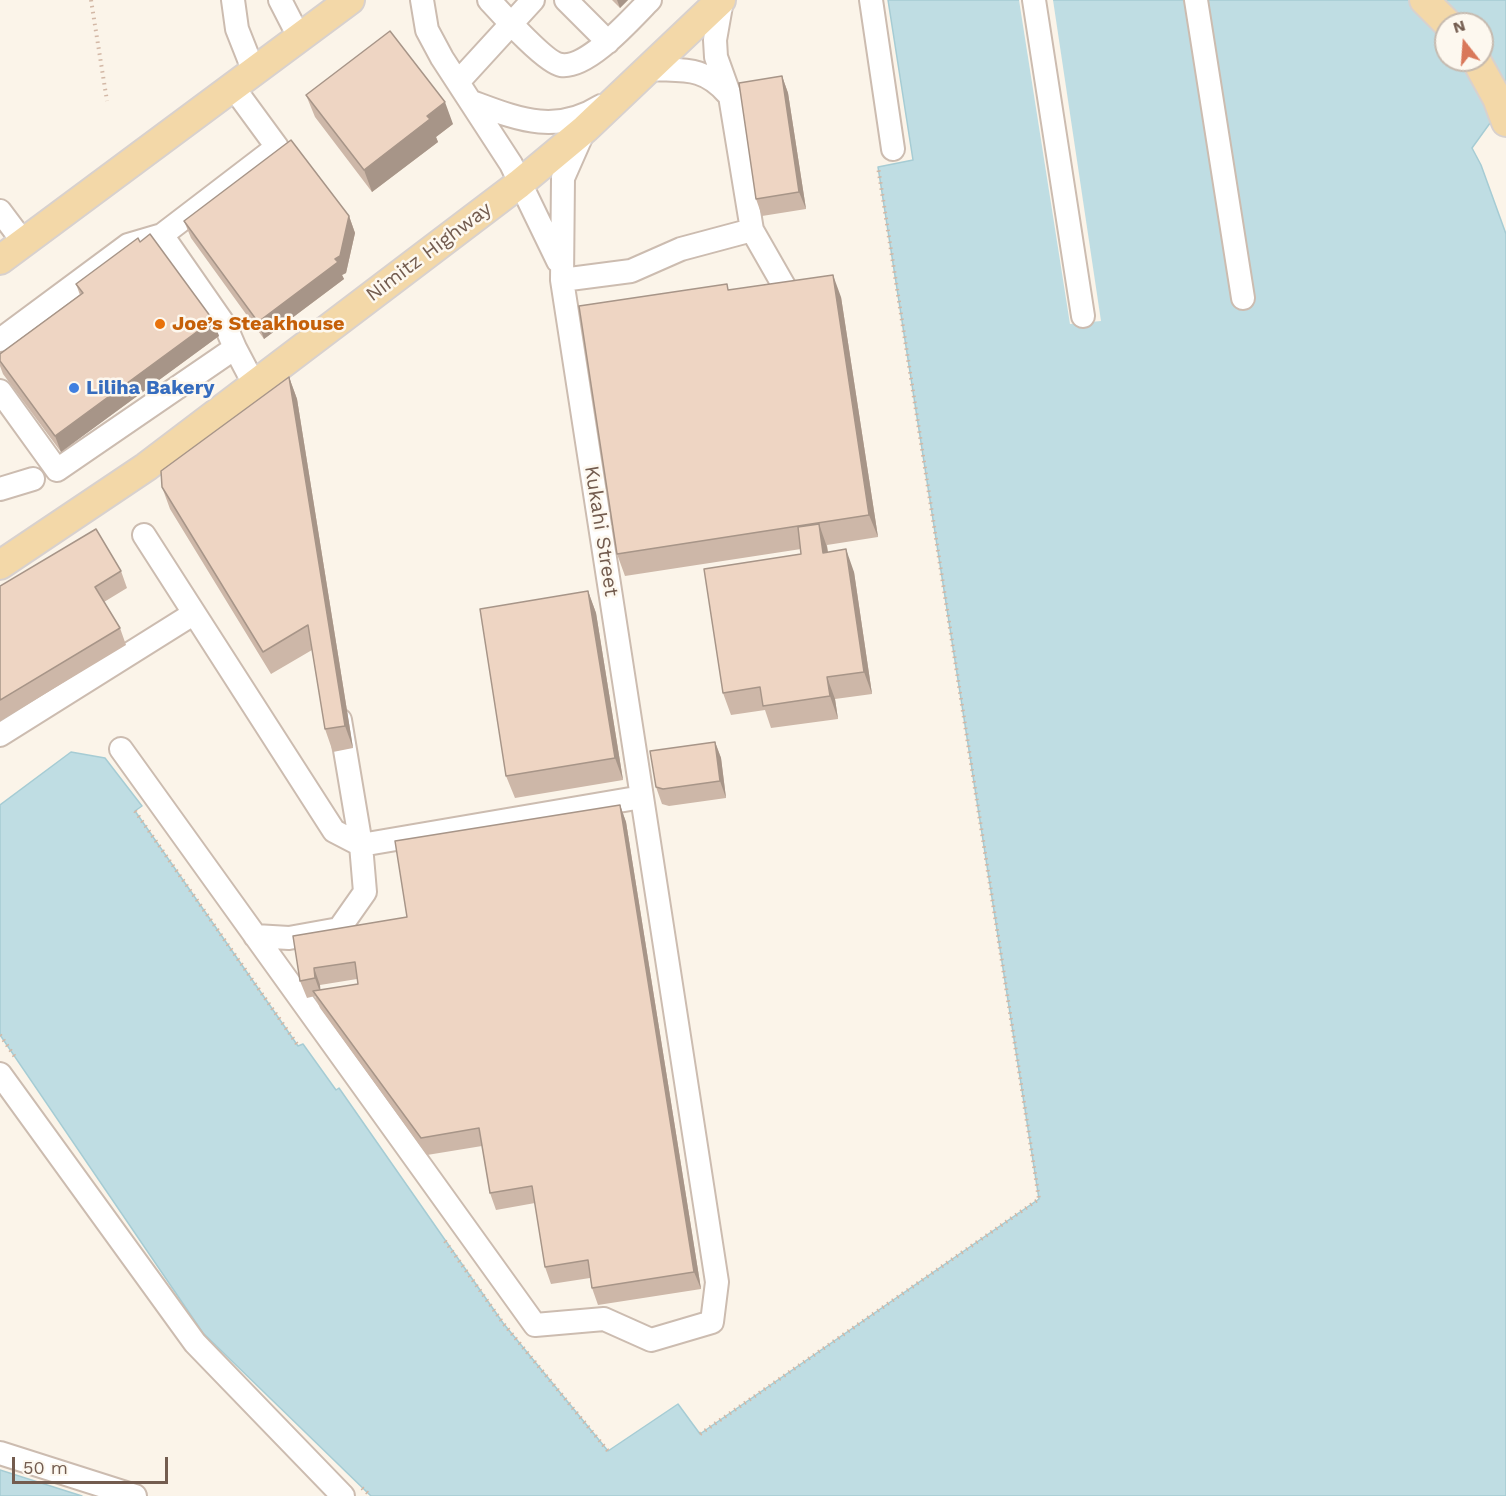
<!DOCTYPE html>
<html>
<head>
<meta charset="utf-8">
<style>
	body { margin:0 }
	#map { position:relative; width:1506px; height:1496px; overflow:hidden; background:#fbf4e9; font-family:"Work Sans",sans-serif }
	canvas { display:block }
	.north { position:absolute; left:1434px; top:12px; width:60px; height:60px; box-sizing:border-box; background:#fdf8ef; border:2px solid #c6baaf; border-radius:50%; rotate:343deg; font-size:16px; font-weight:700; line-height:24px; text-align:center; color:#735c4f }
	.north::after { content:''; display:block; margin:auto; width:21px; height:27px; background:#d9785a; clip-path:polygon(50% 0,100% 100%,50% 72%,0 100%) }
	.scale { position:absolute; left:12px; top:1457px; width:156px; height:27px; box-sizing:border-box; border:3px solid #735c4f; border-top:0; padding-left:8px; font-size:18px; line-height:21px; white-space:nowrap; color:#735c4f; -webkit-text-stroke:4px #fdf8ef; paint-order:stroke }
</style>
</head>
<body>
<div id="map">
<canvas width="1506" height="1496"></canvas>
<div class="north">N</div>
<div class="scale">50 m</div>
</div>
<script>
const ctx = document.querySelector('canvas').getContext('2d');
ctx.lineJoin = 'round';
function fill(path, color) { ctx.fillStyle = color; ctx.fill(path, 'evenodd'); }
function strokePath(path, color, width, dash) { ctx.strokeStyle = color; ctx.lineWidth = width; ctx.lineCap = dash ? 'butt' : 'round'; ctx.setLineDash(dash || []); ctx.stroke(path); }
function label(font, color, halo, rows, align = 'center') {
  ctx.font = font + ' "Work Sans",sans-serif'; ctx.lineWidth = 5; ctx.setLineDash([]); ctx.textBaseline = 'middle'; ctx.strokeStyle = halo; ctx.fillStyle = color; for (const [text, x, y, turn = 0] of rows) {
    ctx.save(); ctx.translate(x, y); ctx.rotate((+turn || 0) * Math.PI / 180); ctx.textAlign = isNaN(turn) ? turn : align; if (halo) ctx.strokeText(text, 0, 0); ctx.fillText(text, 0, 0); ctx.restore();
  }
}
const water = new Path2D(`
	M888,0H1506V101L1472,148L1481,165L1506,234V1496H371L203,1333L0,1035V805L71,752L105,758L142,806L135,811L298,1046L303,1044L336,1090L339,1088L503,1323L608,1451L678,1404L700,1434L1039,1199L878,167L913,160ZM1446,24H1482V60H1446Z
	M0,1470L82,1496H0Z`);
fill(water, '#bfdde3');
strokePath(water, '#a6ccd4', 1.5);
fill(new Path2D(`
	M1019,0H1053L1101,321L1070,324Z`), '#fbf4e9');
const minor = new Path2D(`
	M233,0L237,29L254,72
	M280,0L300,39
	M422,0L427,30L442,58L511,164L558,261
	M489,0C501,13 546,63 561,65C588,69 632,18 650,0
	M566,0L608,42
	M722,0L715,40L716,57L730,96L752,230L784,286
	M871,0L893,149
	M1034,0L1083,316
	M1196,0L1243,298
	M650,69C684,71 703,66 727,93
	M458,82L533,0
	M472,102C518,119 555,135 601,106
	M0,211L24,243
	M162,235L277,147L233,87
	M562,280L631,271L681,249L752,230
	M0,340L128,245L162,235L226,327L235,348L57,470L0,391
	M235,348L255,386
	M0,489L33,479
	M144,535L334,831L361,845L642,797
	M0,735L193,614
	M121,749L535,1325L604,1319L651,1340L712,1322L717,1282L562,280L563,178L582,135
	M255,936L289,938L339,929L365,892L361,845L340,720
	M0,1074L195,1343L343,1496
	M0,1453L135,1496`);
const major = new Path2D(`
	M1424,0L1448,24
	M1476,60L1497,98L1506,122
	M0,260L350,0
	M0,565L146,467L519,184L585,129L721,0`);
strokePath(minor, '#ccbcb0', 26);
strokePath(major, '#d8d1ce', 32);
strokePath(new Path2D(`
	M91,0L107,101
	M135,811L299,1047
	M0,1035L15,1057
	M445,1241L503,1323L608,1451
	M700,1434L1039,1199L878,167
	M362,1488L371,1496`), '#d3b8a6', 4, [1.5, 4.5]);
strokePath(minor, '#fff', 22);
strokePath(major, '#f3d8a8', 28);
fill(new Path2D(`
	M612,0H628L620,8Z
	M782,76L788,93L806,209L762,216L756,199Z
	M306,95L453,124L436,137L438,142L372,192L315,117Z
	M349,216L355,233L346,273L342,275L344,279L264,339L191,238L184,221Z
	M76,284L213,320L219,336L61,452L3,374L0,366V354L80,295Z
	M729,290L841,297L878,537L827,545L828,552L854,572L872,694L835,699L838,719L771,728L765,710L731,715L723,693L801,554V549L625,576L617,554Z
	M289,377L297,399L353,748L333,752L325,729L312,650L271,674L170,509L162,487Z
	M121,571L127,588L104,602L120,628L126,645L0,721V586Z
	M588,591L596,613L623,780L515,798L506,776Z
	M715,742L721,758L726,798L669,806L662,804L656,787Z
	M620,805L626,822L701,1289L598,1305L592,1288L590,1278L551,1284L545,1267L535,1203L496,1210L490,1193L482,1146L427,1155L320,1008L315,996L307,998L300,981L293,936L407,917ZM357,979L358,984L320,990V985Z`), '#cdb7a8');
fill(new Path2D(`
	M617,0H628L620,8Z
	M782,76L788,93L806,209L799,192Z
	M445,102L453,124L436,137L438,142L372,192L364,170L427,116Z
	M349,216L355,233L346,273L342,275L344,279L264,339L258,322Z
	M833,275L841,297L878,537L869,515Z
	M213,320L219,336L61,452L55,436Z
	M289,377L297,399L353,748L345,726Z
	M819,524L827,547L831,575L823,553Z
	M846,549L854,572L872,694L864,672Z
	M588,591L596,613L623,780L615,758Z
	M827,677L835,699L838,719L830,696Z
	M715,742L721,758L726,798L720,781Z
	M620,805L626,822L701,1289L694,1272Z
	M314,968L320,985L321,995L315,978Z`), '#a79588');
const building = new Path2D(`
	M390,31L445,102L427,116L430,119L364,170L306,95Z
	M782,76L799,192L756,199L739,83Z
	M291,140L349,216L340,256L335,259L338,262L258,322L184,221Z
	M150,234L213,320L55,436L0,361V354L83,293L76,284L138,238L140,242Z
	M833,275L869,515L617,554L579,306L727,284L728,290Z
	M289,377L345,726L325,729L308,625L263,652L162,487L161,471Z
	M819,524L823,553L846,549L864,672L827,677L830,696L763,706L760,687L723,693L704,569L801,554L798,527Z
	M96,529L121,571L95,587L120,628L0,700V586Z
	M588,591L615,758L506,776L480,609Z
	M715,742L720,781L663,789L656,787L650,751Z
	M620,805L694,1272L592,1288L588,1260L545,1267L532,1186L490,1193L479,1128L421,1138L313,991L358,984L355,962L314,968L315,978L300,981L293,936L407,917L395,841Z`);
fill(building, '#eed5c3');
strokePath(building, '#a79588', 1.5);
for (const [x, y, r, color] of [
	[160,324,6,"#e8710a"],
	[74,388,6,"#3f7fe0"]
]) { const dot = new Path2D(); dot.arc(x, y, r, 0, 2 * Math.PI); ctx.fillStyle = color; ctx.fill(dot); strokePath(dot, '#fdf8ef', 2); }
label('20px', '#735c4f', '#fdf8ef', [
	["Nimitz Highway",429,252,-37],
	["Kukahi Street",601,531,81]
]);
label('bold 20px', '#c56008', '#fdf8ef', [
	["Joe’s Steakhouse",172,324]
], 'left');
label('bold 20px', '#366cbe', '#fdf8ef', [
	["Liliha Bakery",86,388]
], 'left');
</script>
</body>
</html>
